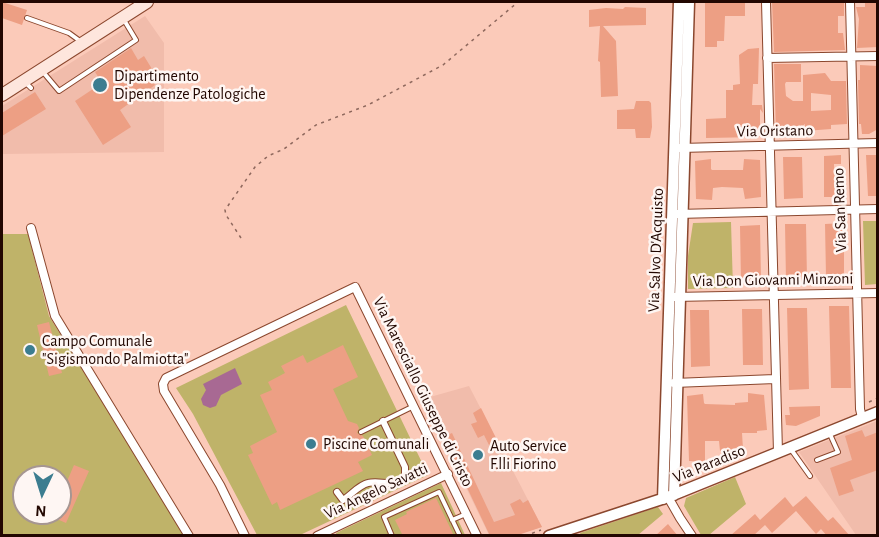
<!DOCTYPE html>
<html>
<head>
<meta charset="utf-8">
<style>
  body { margin:0 }
  #map { position:relative; width:879px; height:537px; overflow:hidden; background:#fbcab9; font-family:"Alegreya Sans",sans-serif }
  canvas { display:block }
  .frame { position:absolute; inset:0; border:3px solid #220701; pointer-events:none }
  .north { position:absolute; left:12px; top:465px; width:60px; height:60px; box-sizing:border-box; background:#fef6f3; border:2px solid #a69692; border-radius:50%; rotate:184deg; font-size:16px; font-weight:700; line-height:24px; text-align:center; color:#220701 }
  .north::after { content:''; display:block; margin:auto; width:21px; height:27px; background:#3c7d90; clip-path:polygon(50% 0,100% 100%,50% 72%,0 100%) }
</style>
</head>
<body>
<div id="map">
<canvas width="879" height="537"></canvas>
<div class="frame"></div>
<div class="north">N</div>
</div>
<script>
const g = document.querySelector('canvas').getContext('2d');
g.lineJoin = 'round';
function fillPath(path, color) { g.fillStyle = color; g.fill(path, 'evenodd'); }
function stroke(path, color, width, dash) { g.strokeStyle = color; g.lineWidth = width; g.lineCap = dash ? 'butt' : 'round'; g.setLineDash(dash || []); g.stroke(path); }
function drawText(font, color, halo, rows, align = 'center') {
  g.font = font + ' "Alegreya Sans",sans-serif'; g.lineWidth = 5; g.setLineDash([]); g.textBaseline = 'middle'; g.strokeStyle = halo; g.fillStyle = color; for (const [text, x, y, turn = 0] of rows) {
    g.save(); g.translate(x, y); g.rotate((+turn || 0) * Math.PI / 180); g.textAlign = isNaN(turn) ? turn : align; if (halo) g.strokeText(text, 0, 0); g.fillText(text, 0, 0); g.restore();
  }
}
fillPath(new Path2D(`
  M145,16L164,43V152L2,154V106Z
  M469,386L542,527L515,535H489L423,399Z
  M877,421V535H856L799,452Z`), '#f1bcab');
fillPath(new Path2D(`
  M877,221V284L865,285L863,221Z
  M731,222L733,288L688,289V256L693,223Z
  M2,234H28L49,316L186,535H2ZM24,477H60V513H24Z
  M346,305L428,475L300,535H257L193,414L176,388Z
  M735,477L746,504L709,535H701L684,506L686,498Z
  M441,483L465,535L337,536L336,533Z
  M658,507L663,514L638,535H581L580,533Z`), '#bfb369');
fillPath(new Path2D(`
  M235,368L242,384L221,395L216,406L210,408L203,405L201,399L206,390L203,384Z`), '#a86993');
fillPath(new Path2D(`
  M2,2L27,10L22,25L2,18Z
  M705,2H745V16H725L724,41H717V47H705Z
  M772,2H844V16H838V33H843L845,50L774,52Z
  M865,2H878V47L857,48L859,19L856,7H865Z
  M625,7L646,8V25L603,26L616,41L618,96L601,97L600,62L598,61L600,26L589,27V10L606,8L623,9Z
  M131,48L138,60L144,56L152,69L147,72L155,85L120,110L131,127L103,145L75,101L102,83L95,72Z
  M759,48L758,84H753L752,105H762L763,113L760,109V137L706,138V119L726,118V90H733V85L740,84L739,55L748,49Z
  M774,64H801V82H786L785,84L786,96L793,101H803V75L825,73L831,81H846L847,124L831,125V129L805,131V124L790,135L776,134ZM811,93L831,95V110L811,111Z
  M860,65L878,66V129L869,134H862L861,124H859L858,80H860Z
  M35,92L46,109L2,136V113Z
  M636,101H649L651,103L652,127L650,138H636L635,129H617V110L634,109Z
  M841,155V164H834L835,189L842,188V197H824V156Z
  M866,155H878V196H868Z
  M783,157H802L803,198L784,199Z
  M711,159V169L712,170H743L744,159L760,160L761,197L745,199L743,188L722,187L713,188L712,200L696,199L695,161Z
  M844,223V275H848V283L820,284L819,276H826L825,224Z
  M785,224H806L807,280L786,281Z
  M760,225L761,281L741,282L740,226Z
  M829,306H849L851,388H831Z
  M787,308H807L809,389L789,390Z
  M742,309H762L763,365H743Z
  M690,310H709L710,366L691,367Z
  M49,322L62,373L49,376L37,325Z
  M343,345L358,377L333,389L348,421L357,424L359,428L357,433L363,436L372,455L358,462L363,471L280,510L277,502L272,505L248,455L253,453L250,446L277,432L260,395L272,390L268,382L285,373L281,366L303,355L307,363Z
  M748,393L764,395L767,430L757,431V433H742L743,449L735,452L720,451L719,441H705V462L689,461L687,396L703,394L704,403L705,404L735,405V403L748,402Z
  M820,406V416L796,426L786,425L785,415H790L789,407Z
  M481,408L498,442L490,447L484,435L478,438L471,424L477,422L473,413Z
  M862,430L865,437L878,432V470L850,480L854,491L839,496L830,468L852,460L845,436Z
  M452,433L494,522L515,515L510,504L520,499L523,503L528,500L542,527L515,536H490L443,437Z
  M74,465L89,471L66,523L43,513H60V484L65,486Z
  M806,496L828,521L833,517L850,536H827L821,529L816,534L796,511L772,533L765,525L753,536H730L755,514L760,520L785,497L793,507Z
  M436,498L454,536H403L395,520L407,514L406,512Z
  M668,524L678,536H655Z`), '#ed9f84');
const service = new Path2D(`
  M27,18L69,33L80,41
  M43,72L59,91L136,40L124,20
  M25,82L31,88
  M361,432L414,406
  M790,448L810,476
  M817,460L838,452L829,432
  M452,520L466,514
  M392,536L384,517L439,492L460,536`);
const pedestrian = new Path2D(`
  M337,492L343,500C351,495 359,485 368,483C380,480 396,488 405,477V467L383,421`);
const minor = new Path2D(`
  M766,2L778,452
  M850,2L860,409L862,418
  M767,58L878,56
  M680,148L878,143
  M677,214L878,209
  M31,228L55,316L189,536
  M674,297L878,293
  M674,383L775,379
  M668,497L680,518L692,536
  M245,536L220,485L164,391L163,384L166,378L355,287L477,536
  M317,536L448,474`);
const tertiary = new Path2D(`
  M674,495L689,2
  M663,499L679,2
  M549,536L668,497L878,412`);
const secondary = new Path2D(`
  M2,95L147,2`);
stroke(service, '#8b472e', 6);
stroke(pedestrian, '#8b472e', 8);
stroke(minor, '#8b472e', 10);
stroke(tertiary, '#8b472e', 13);
stroke(secondary, '#8b472e', 14);
stroke(new Path2D(`
  M241,238L226,215L225,210L255,167L268,156L284,149L316,125L368,105L443,65L518,2
  M869,402L878,398
  M525,536L541,530`), '#8e685d', 1.5, [3, 4.5]);
stroke(service, '#fff', 4);
stroke(pedestrian, '#fff', 6);
stroke(minor, '#fff', 8);
stroke(tertiary, '#fff', 10);
stroke(secondary, '#fee6dd', 12);
for (const [x, y, r, color] of [
  [100,85,8,"#3c7d90"],
  [30,350,6,"#3c7d90"],
  [311,444,6,"#3c7d90"],
  [478,455,6,"#3c7d90"]
]) { const dot = new Path2D(); dot.arc(x, y, r, 0, 2 * Math.PI); g.fillStyle = color; g.fill(dot); stroke(dot, '#fef6f3', 2); }
drawText('16px', '#220701', '#fef6f3', [
  ["Dipartimento",114,76],
  ["Dipendenze Patologiche",114,94],
  ["Campo Comunale",42,341],
  ["\"Sigismondo Palmiotta\"",42,359],
  ["Piscine Comunali",323,444],
  ["Auto Service",490,446],
  ["F.lli Fiorino",490,464]
], 'left');
drawText('16px', '#220701', '#fef6f3', [
  ["Via Oristano",775,131,-1],
  ["Via San Remo",840,210,-92],
  ["Via Salvo D'Acquisto",656,250,-88],
  ["Via Don Giovanni Minzoni",773,280,-1],
  ["Via Maresciallo Giuseppe di Cristo",423,392,64],
  ["Via Paradiso",709,464,-22],
  ["Via Angelo Savatti",376,491,-25]
]);
</script>
</body>
</html>
